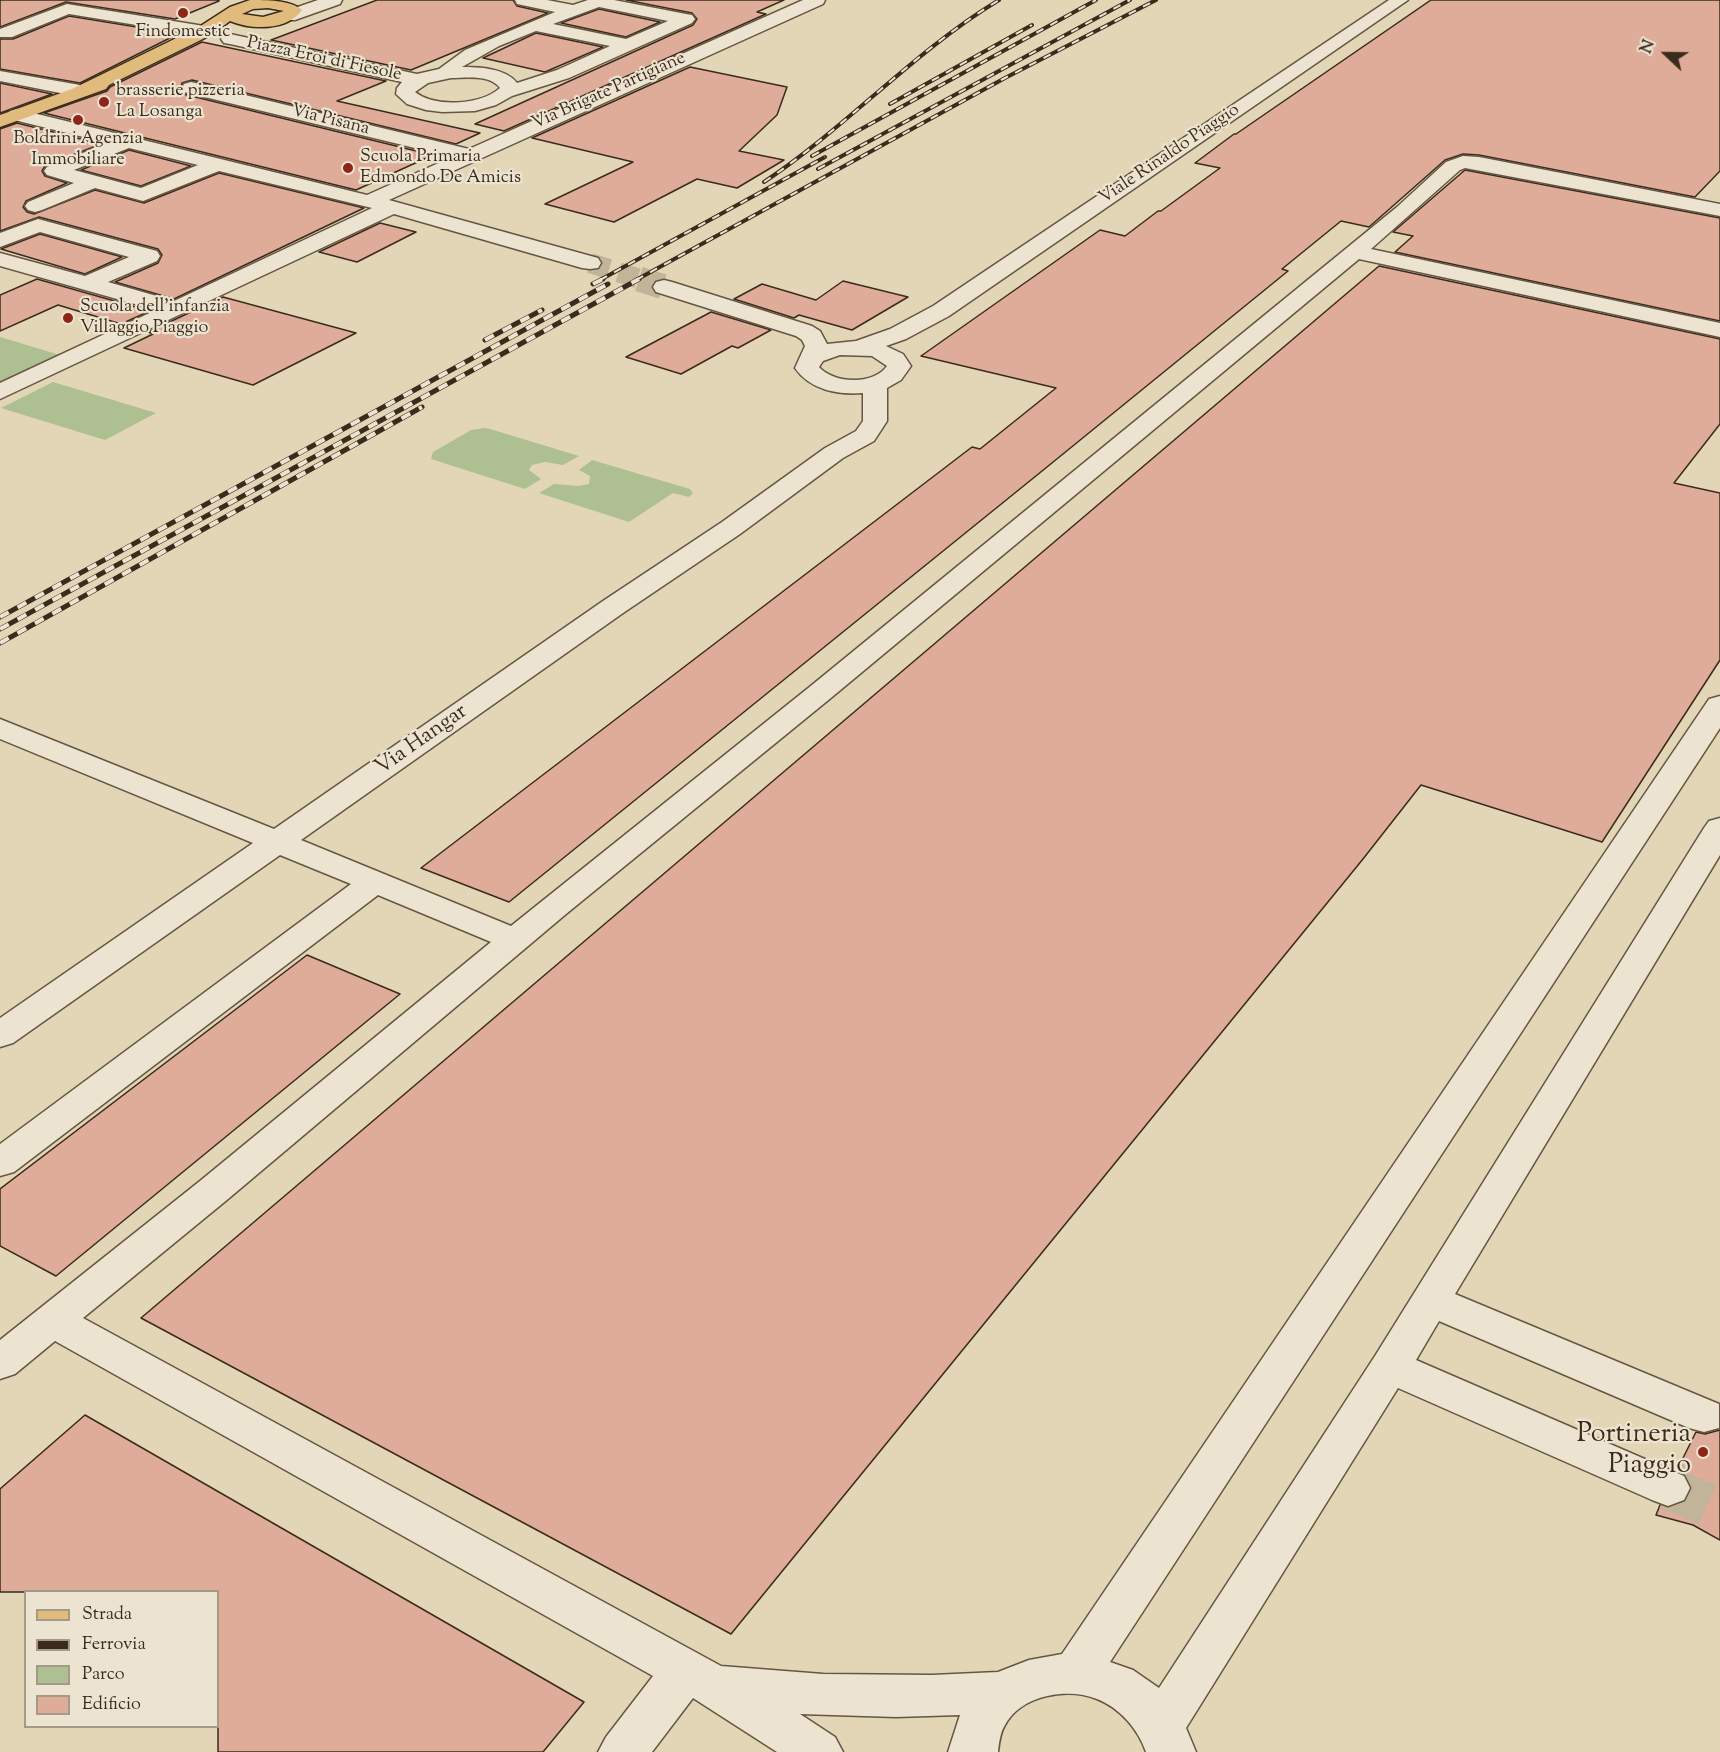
<!DOCTYPE html>
<html>
<head>
<meta charset="utf-8">
<style>
  body { margin:0 }
  #map { position:relative; width:1720px; height:1752px; overflow:hidden; background:#e2d6b7; font-family:"Sorts Mill Goudy",serif }
  canvas { display:block }
  .legend { position:absolute; left:24px; top:1590px; width:195px; height:138px; box-sizing:border-box; background:#ece4d0; border:2px solid #a59a88; margin:0; padding:8px 10px; list-style:none; font-size:18px; color:#3b2b1c }
  .legend li { display:flex; align-items:center; gap:12px; height:30px }
  .legend b { width:30px; border:2px solid #a59a88 }
  .north { position:absolute; left:1636px; top:24px; width:60px; height:60px; -webkit-text-stroke:4px #ece4d0; paint-order:stroke; rotate:292deg; font-size:16px; font-weight:700; line-height:24px; text-align:center; color:#3b2b1c }
  .north::after { content:''; display:block; margin:auto; width:21px; height:27px; background:#3b2b1c; clip-path:polygon(50% 0,100% 100%,50% 72%,0 100%) }
</style>
</head>
<body>
<div id="map">
<canvas width="1720" height="1752"></canvas>
<ul class="legend">
<li><b style="height:8px;background:#e1bb7c"></b>Strada</li>
<li><b style="height:8px;background:#3b2b1c"></b>Ferrovia</li>
<li><b style="height:16px;background:#aebf92"></b>Parco</li>
<li><b style="height:16px;background:#deac99"></b>Edificio</li>
</ul>
<div class="north">N</div>
</div>
<script>
const g = document.querySelector('canvas').getContext('2d');
g.lineJoin = 'round';
function fillPath(path, color) { g.fillStyle = color; g.fill(path, 'evenodd'); }
function stroke(path, color, width, dash) { g.strokeStyle = color; g.lineWidth = width; g.lineCap = dash ? 'butt' : 'round'; g.setLineDash(dash || []); g.stroke(path); }
function drawText(font, color, halo, rows, align = 'center') {
  g.font = font + ' "Sorts Mill Goudy",serif'; g.lineWidth = 4.5; g.setLineDash([]); g.textBaseline = 'middle'; g.strokeStyle = halo; g.fillStyle = color; for (const [text, x, y, turn = 0] of rows) {
    g.save(); g.translate(x, y); g.rotate((+turn || 0) * Math.PI / 180); g.textAlign = isNaN(turn) ? turn : align; if (halo) g.strokeText(text, 0, 0); g.fillText(text, 0, 0); g.restore();
  }
}
fillPath(new Path2D(`
  M604,7L669,20L623,40L558,27Z
  M0,337L60,355L0,383Z
  M53,382L156,413L105,440L1,408Z
  M485,428L490,429L579,456L563,465L545,462L532,465L529,470L541,479L525,489L431,459L433,452L471,430Z
  M592,460L690,489L693,493L689,497L673,493L629,522L539,493L554,484L579,486L589,484L590,476L579,470Z`), '#aebf92');
const building = new Path2D(`
  M0,0H219V1L175,19L66,2L0,27Z
  M377,0H513L517,6L548,13L411,70L271,40Z
  M626,0H784L757,12L766,14L504,131L475,124L693,25L697,19L692,13Z
  M1431,0H1720V171L1695,197L1479,155L1463,154L1445,160L1369,227L1341,221L1282,269L1288,271L1047,467L509,902L421,868L972,447L980,449L1056,388L921,356L1100,230L1125,236L1158,211H1161L1220,168L1195,163L1234,134H1236Z
  M599,9L660,22L626,37L561,23Z
  M69,16L149,29L146,31L174,36L80,83L0,69V39H13Z
  M536,33L603,47L545,72L483,58Z
  M202,42L386,81L337,101L480,133L456,144L192,80L182,83L180,89L183,94L433,155L356,190L44,113L107,91L110,87Z
  M690,67L787,87L777,115L739,151L784,160L737,188L697,179L614,222L545,204L633,162L532,138Z
  M0,83L52,94L0,113Z
  M17,123L101,144L45,166L42,171L45,176L67,183L26,201L23,207L27,212L34,214L95,190L144,203L219,173L364,208L174,299L115,282L158,263L162,255L158,249L39,217L0,231V129Z
  M129,150L191,166L141,186L81,170Z
  M1465,170L1720,218V321L1395,252L1413,236L1393,232Z
  M380,223L416,232L357,262L319,252Z
  M40,234L122,257L85,274L1,249Z
  M1379,266L1720,339V424L1674,483L1720,493V660L1602,842L1421,785L1363,859L731,1634L141,1318Z
  M37,279L150,311L121,324L58,305L0,331V295Z
  M843,281L908,297L852,330L799,315L794,318L734,299L762,284L816,300Z
  M223,297L356,333L253,385L124,348L153,334L148,332Z
  M711,312L771,330L738,348L732,346L681,374L626,357Z
  M307,955L400,994L56,1276L0,1246V1189Z
  M85,1415L584,1702L543,1752H218V1592H0V1489Z
  M1720,1430V1540L1693,1525L1656,1515L1660,1505L1669,1508L1685,1502L1692,1489L1686,1475L1677,1470L1696,1432L1705,1434Z`);
fillPath(building, '#deac99');
stroke(building, '#3b2b1c', 1.5);
stroke(new Path2D(`
  M590,263L643,280`), '#c1b498', 20, [20, 10]);
stroke(new Path2D(`
  M639,279L664,287`), '#c1b498', 25, [25, 13]);
stroke(new Path2D(`
  M1668,1488L1720,1510`), '#c1b498', 43, [43, 22]);
const minor = new Path2D(`
  M318,0H342L340,4L295,20H283L280,16L283,12Z
  M515,0H547L573,5L588,0H614L686,14L692,15L695,19L692,23L569,78L512,96L496,105L475,111L442,112L426,110L407,104L396,94L397,88L402,82L230,44L224,43L221,39L224,35L230,34L417,74L439,69L465,50L555,12L517,4ZM599,7L668,21L626,39L553,24ZM536,31L610,46L557,70L517,83C506,68 479,67 462,67L499,46ZM451,78C466,78 490,74 500,88C481,105 435,108 415,92L428,83Z
  M803,0H825L823,4L389,200L598,258L601,263L598,268L590,269L582,268L394,214L0,399V383L156,310L0,266V253L85,276L129,257L40,232L0,247V233L38,219L157,251L160,256L157,261L108,282L174,301L372,208L219,171L143,201L95,188L42,210L35,212L28,210L25,206L28,202L74,183L47,175L44,171L47,167L108,143L10,119L8,115L10,111L17,109L367,195L452,157L184,92L182,88L184,84L191,82L469,149ZM129,148L198,165L141,188L74,170Z
  M1389,0H1408L949,316L906,339L886,346L903,354L911,366L901,380L887,388V421L874,441L843,458L740,534L623,613L301,840L511,926L812,685L1397,207L1446,162L1463,156L1479,157L1720,204V216L1465,168L1460,170L1371,249L1720,323V337L1359,259L832,697L566,914L228,1199L83,1318L721,1666L823,1674L932,1675L998,1672L1029,1660L1062,1654L1705,705L1709,699L1720,696V728L1110,1662L1133,1670L1159,1688L1375,1356L1704,828L1709,821L1720,818V855L1455,1294L1719,1404V1428L1704,1432L1689,1428L1439,1321L1416,1360L1684,1476L1690,1488L1684,1500L1668,1506L1652,1500L1398,1388L1186,1728L1196,1752H1146C1138,1729 1120,1708 1097,1699C1067,1687 1021,1695 1005,1725C1000,1733 999,1743 998,1752H948L960,1715L896,1717L800,1714L835,1737L843,1752H777L693,1698L652,1752H598L606,1737L653,1676L55,1341L15,1374L0,1379V1340L200,1181L491,942L378,895L14,1172L0,1176V1144L351,884L280,855L13,1043L0,1047V1018L253,843L0,739V719L274,829L603,601L722,522L825,448L856,431L863,421V393C838,395 810,390 795,368L805,346L802,340L796,336L656,292L653,287L656,282L664,280L672,282L812,326L820,331L827,344L856,341L890,329L933,306ZM840,355L872,356L887,366C874,385 834,384 819,367L823,361Z
  M67,4L204,26L210,27L213,31L210,35L204,36L69,14L12,37H0V29Z
  M0,71L80,85L87,87L89,91L87,95L80,97L0,81Z`);
const major = new Path2D(`
  M250,0C266,0 291,0 302,10C287,31 252,30 230,21L211,35L109,85L106,89L0,127V115L72,89L199,27L230,7ZM268,8L284,11L263,17L242,14L253,9Z`);
stroke(minor, '#655643', 3);
stroke(major, '#3b2b1c', 3);
fillPath(minor, '#ece4d0');
fillPath(major, '#e1bb7c');
const railFar1 = new Path2D(`
  M890,104L1032,25
  M812,156L1096,0
  M818,169L1130,0
  M764,182C847,127 913,52 999,0
  M600,280L825,157
  M636,280L1005,78L1156,0`);
const rail = new Path2D(`
  M593,284L603,279
  M485,340L542,310
  M0,617L608,284
  M0,629L639,279
  M0,643L422,407`);
stroke(railFar1, '#3b2b1c', 4);
stroke(rail, '#3b2b1c', 5);
stroke(railFar1, '#ece4d0', 2, [8]);
stroke(rail, '#ece4d0', 4, [10]);
for (const [x, y, r, color] of [
  [183,13,6,"#8f2418"],
  [104,102,6,"#8f2418"],
  [78,120,6,"#8f2418"],
  [348,168,6,"#8f2418"],
  [68,318,6,"#8f2418"],
  [1703,1452,6,"#8f2418"]
]) { const dot = new Path2D(); dot.arc(x, y, r, 0, 2 * Math.PI); g.fillStyle = color; g.fill(dot); stroke(dot, '#ece4d0', 2); }
drawText('18px', '#3b2b1c', '#ece4d0', [
  ["Findomestic",183,33,"center"],
  ["brasserie pizzeria",116,92],
  ["La Losanga",116,113],
  ["Boldrini Agenzia",78,140,"center"],
  ["Immobiliare",78,161,"center"],
  ["Scuola Primaria",360,158],
  ["Edmondo De Amicis",360,179],
  ["Scuola dell'infanzia",80,308],
  ["Villaggio Piaggio",80,329]
], 'left');
drawText('18px', '#3b2b1c', '#ece4d0', [
  ["Piazza Eroi di Fiesole",324,60,12],
  ["Via Brigate Partigiane",609,92,-24],
  ["Via Pisana",330,121,14],
  ["Viale Rinaldo Piaggio",1170,155,-34]
]);
drawText('22px', '#3b2b1c', '#ece4d0', [
  ["Via Hangar",422,741,-35]
]);
drawText('27px', '#3b2b1c', '#ece4d0', [
  ["Portineria",1691,1436],
  ["Piaggio",1691,1467]
], 'right');
</script>
</body>
</html>
